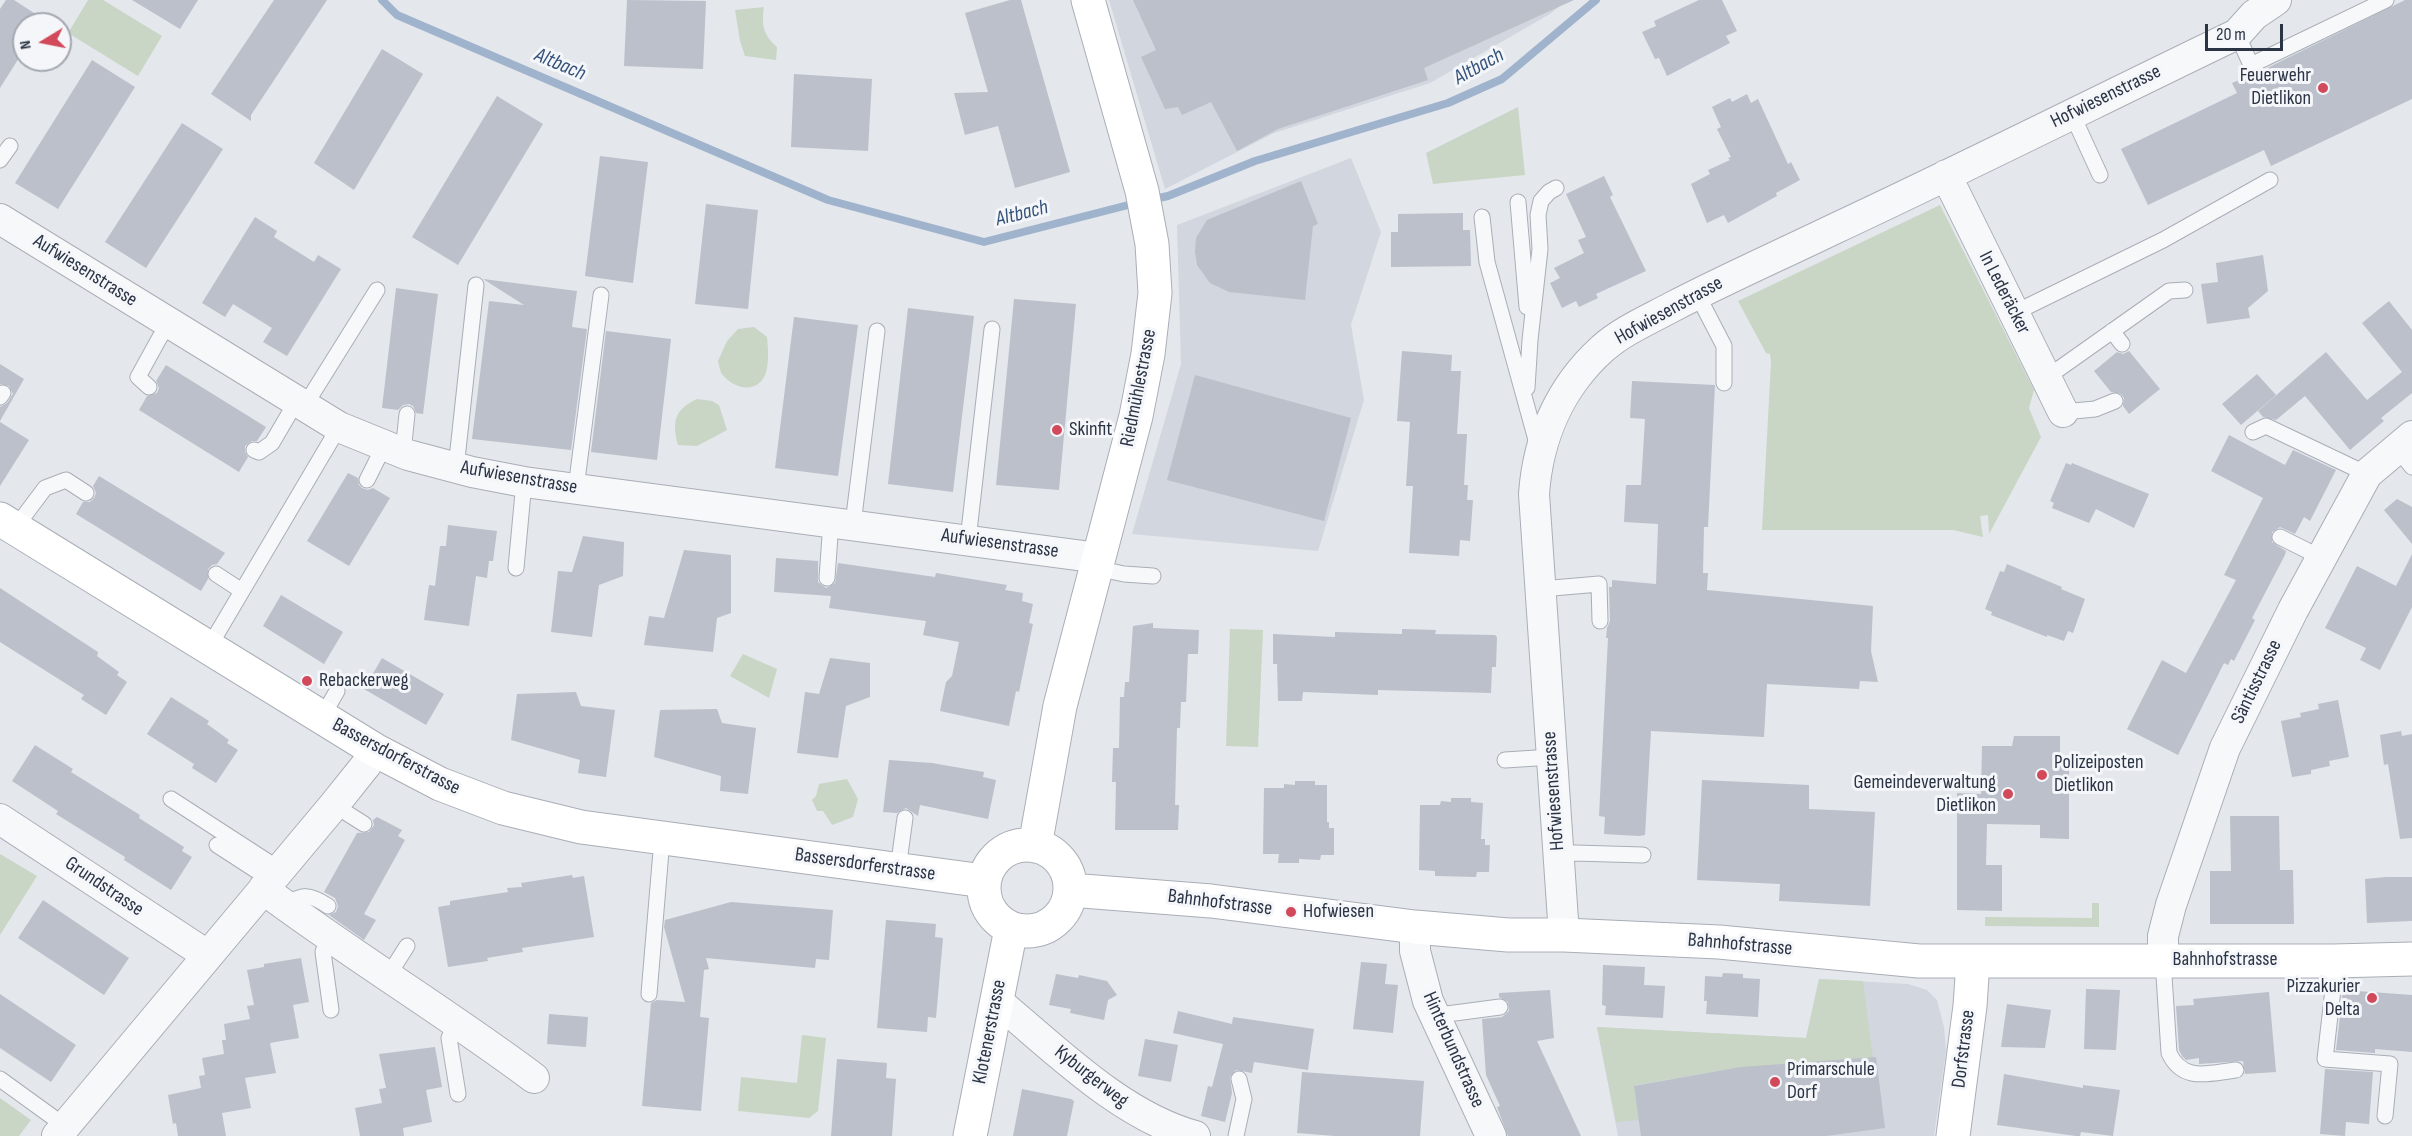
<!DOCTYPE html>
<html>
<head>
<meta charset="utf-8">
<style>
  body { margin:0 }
  #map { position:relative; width:2412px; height:1136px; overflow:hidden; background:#e4e7ec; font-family:"Sofia Sans Condensed",sans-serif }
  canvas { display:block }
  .north { position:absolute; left:12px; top:12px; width:60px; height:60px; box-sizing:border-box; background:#f4f6f9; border:2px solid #a4a8b1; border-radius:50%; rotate:260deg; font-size:16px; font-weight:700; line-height:24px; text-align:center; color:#2b3445 }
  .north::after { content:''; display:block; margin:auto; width:21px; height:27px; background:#d1495b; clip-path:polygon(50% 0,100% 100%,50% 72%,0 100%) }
  .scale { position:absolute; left:2205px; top:24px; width:78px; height:27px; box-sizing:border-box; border:3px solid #2b3445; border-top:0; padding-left:8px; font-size:18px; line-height:21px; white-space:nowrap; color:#2b3445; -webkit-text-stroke:4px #f4f6f9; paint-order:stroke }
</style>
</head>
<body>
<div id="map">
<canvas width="2412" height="1136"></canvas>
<div class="north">N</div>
<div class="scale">20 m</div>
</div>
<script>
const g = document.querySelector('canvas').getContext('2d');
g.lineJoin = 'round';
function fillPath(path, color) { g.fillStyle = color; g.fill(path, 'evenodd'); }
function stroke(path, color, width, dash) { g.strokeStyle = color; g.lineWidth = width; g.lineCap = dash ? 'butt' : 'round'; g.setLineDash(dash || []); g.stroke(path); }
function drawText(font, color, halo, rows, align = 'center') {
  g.font = font + ' "Sofia Sans Condensed",sans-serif'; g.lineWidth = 6; g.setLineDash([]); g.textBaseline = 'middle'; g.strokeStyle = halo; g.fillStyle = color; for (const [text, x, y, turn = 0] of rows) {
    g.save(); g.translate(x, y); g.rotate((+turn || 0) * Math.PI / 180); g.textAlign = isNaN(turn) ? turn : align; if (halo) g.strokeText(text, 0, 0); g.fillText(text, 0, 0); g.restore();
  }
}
fillPath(new Path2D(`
  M1109,0H1567L1550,14L1430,83L1274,133L1165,189Z
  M1351,158L1381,232L1351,325L1364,400L1318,551L1132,534L1181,364L1177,225Z
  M1819,979L1908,984L1927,990L1937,1000L1944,1027L1946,1051L1934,1136H1618L1597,1027L1806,1038Z`), '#d2d6de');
fillPath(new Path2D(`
  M88,0H103L162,36L138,76L68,33Z
  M764,7C761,25 764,36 777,47L776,60L745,56L740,41L735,10Z
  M1518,107L1525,175L1433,184L1426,153Z
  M1940,205L2034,390L2029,408L2041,437L1989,534L1988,515L1980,516L1983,537L1953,530H1762L1771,362L1770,354L1766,353L1738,301Z
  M754,327L767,337C768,348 770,369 763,379C752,394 732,387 722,374C720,371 719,365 718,361L727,341L738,329Z
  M697,399L712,401L719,405L727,430L697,446L678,445C672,422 674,410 697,399Z
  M1230,629L1263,630L1258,747L1226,746Z
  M743,654L777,669L769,698L730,676Z
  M847,779L858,799L853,817L832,825L823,811H817L812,800L816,796L819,784Z
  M0,854L37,876L0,935Z
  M2092,903H2099V927L1985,926V917L2092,918Z
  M1819,979L1863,981L1873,1058L1737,1068L1635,1085L1639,1120L1616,1122L1597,1027L1806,1038Z
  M802,1035L826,1038L818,1111L809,1118L738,1111L741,1077L797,1083Z
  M0,1098L31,1120L19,1136H0Z`), '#c9d6c5');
stroke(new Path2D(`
  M382,0L397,15L828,200L984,242L1136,203
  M1150,200L1168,196L1255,161L1448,103L1502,79L1596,0`), '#9fb4cc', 8);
fillPath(new Path2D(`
  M6,0H14L51,24H24V50L0,88V9Z
  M132,0H198L180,29Z
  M274,0H327L251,115V121L211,94Z
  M627,0L706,1L703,69L624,66Z
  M1010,0H1021L1070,172L1015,188L998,126L965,135L954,93L988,92L965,13Z
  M1133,0H1574L1424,68L1428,80L1278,129L1237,151L1211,102L1182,115L1178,107L1165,109L1141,57L1156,50Z
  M1699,0H1722L1737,31L1726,36L1730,43L1667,76L1659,58L1655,59L1642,32L1656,26L1654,21Z
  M2405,0H2412V99L2271,166L2264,150L2148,205L2121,149L2237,93L2232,83L2255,74Z
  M382,49L423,74L354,190L314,163Z
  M92,60L135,87L58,209L15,183Z
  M794,74L872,79L868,151L791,147Z
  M1747,94L1751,103L1758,99L1788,164L1791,162L1800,180L1776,193L1777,196L1728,223L1724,215L1707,223L1691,184L1710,174L1708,170L1730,160L1728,158L1731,157L1717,129L1721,127L1712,107L1730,98L1732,102Z
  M497,96L543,124L458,265L412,237Z
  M182,123L223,149L146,268L105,242Z
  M600,156L648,162L633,283L585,276Z
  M1604,176L1613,195L1610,197L1646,271L1596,294L1598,298L1579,307L1576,301L1562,308L1550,283L1560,278L1554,268L1584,253L1578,240L1586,237L1566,194Z
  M1301,181L1318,224L1313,226L1305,300L1229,292L1210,283L1197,265L1195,252L1196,238L1207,220Z
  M706,204L758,210L748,309L695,304Z
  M1463,213V230H1470L1471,266L1391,267V232H1398V214Z
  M255,217L277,231L274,237L314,262L318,255L341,269L287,356L263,342L272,328L233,304L225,317L202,303Z
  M2263,255L2268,291L2248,308L2250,318L2207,324L2201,284L2218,282L2216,263Z
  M483,279L577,291L572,327L587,329L571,450L472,439L489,301L524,305Z
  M396,288L438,294L423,414L416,413L413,406L409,404L403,405L398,410L382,408Z
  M1014,299L1076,304L1059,490L996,485Z
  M2389,301L2412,330V393L2381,418L2384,421L2350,450L2305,396L2276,420L2263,417L2258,411L2326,352L2367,400L2402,372L2362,323Z
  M908,308L974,316L953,492L888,484Z
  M794,317L858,325L838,476L775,468Z
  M606,331L671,339L657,460L591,452Z
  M1402,351L1452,355L1451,371H1461L1457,434H1467L1464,485H1468L1467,500H1473L1470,541L1460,540L1459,556L1409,553L1413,486H1406L1410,422L1397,421Z
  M2129,351L2160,389L2129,414L2123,406L2124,398L2121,394L2111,392L2094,371L2117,352L2123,354Z
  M0,364L24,379L0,421V407L7,403L13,394L9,386L0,384Z
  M166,365L266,427L257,441H252L245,446V452L248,457L239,472L139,410L147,396L157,393L159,388L156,381Z
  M2257,374L2276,395L2241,425L2222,404Z
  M1195,375L1351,418L1324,521L1167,480Z
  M1632,381L1715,385L1708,527H1704L1703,573H1708L1707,590L1873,606L1871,651L1878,682L1860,681L1859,689L1767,684L1764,737L1651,731L1645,835L1639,836L1604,834L1605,817L1599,816L1608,638H1606L1607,628L1610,621L1609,587H1612V580L1656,584L1658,524L1624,522L1626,485H1641L1645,419L1630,418Z
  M0,422L29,440L0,486Z
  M2229,435L2285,465L2293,450L2336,470L2310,521L2304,517L2295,534L2280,527L2272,532V542L2286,551L2285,555L2252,618L2255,620L2234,661L2231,659L2228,665L2224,663L2178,755L2127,729L2162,660L2186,673L2236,580L2224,575L2263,498L2211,471Z
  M2066,463L2071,465L2072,463L2149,494L2134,528L2096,509L2089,523L2052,508L2054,503L2050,501Z
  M348,473L358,478L359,485L362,488L368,490L373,488L390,498L349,566L307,541Z
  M99,476L225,553L217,564L212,565L208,569V579L201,591L76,514L83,502H90L94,498L96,493L93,486Z
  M2397,499L2412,507V544L2384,510Z
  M448,525L497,531L493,561H489L487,578L476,576L469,626L424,620L429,585L435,586L440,546H446Z
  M583,536L624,542L623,576L599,585L592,637L551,632L558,571L572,572Z
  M684,550L731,555V613L717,618L713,652L644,645L649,616L664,618Z
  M2412,554V607L2380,670L2360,660L2366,648L2325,628L2357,566L2396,586Z
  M776,558L818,561V582L826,588L835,583L838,563L935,577L936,573L1007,585L1005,590L1023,593L1022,601L1033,604L1029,623L1033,624L1019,692L1016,691L1009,726L940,711L946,682L952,676L959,642L923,635L926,621L829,608L831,596L774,592Z
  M2007,564L2062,587L2061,589L2085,599L2073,633L2068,631L2064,641L2047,635V637L1991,615L1992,612L1985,609L2000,571L2004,572Z
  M0,588L98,652L97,656L119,672L117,675L127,682L106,715L81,699L84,695L0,642Z
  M281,595L343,632L324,664L263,626Z
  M1153,623V628L1199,630L1198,654H1188L1186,702H1181L1180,728H1177L1175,805H1179L1178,830H1115L1116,782H1112L1113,748H1119L1120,697H1124L1125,682H1129L1133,626Z
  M1402,629L1436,630L1435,634L1495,635L1497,637L1496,667H1492L1491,693L1378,690V695L1303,692L1302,701H1278L1277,664H1273V634L1335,637V632L1402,634Z
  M382,658L444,694L426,725L364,689Z
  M830,658L870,663V697L846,706L838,758L797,753L805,692L819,694Z
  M576,692L581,706L615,710L606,777L578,773L580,760L511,740L517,694Z
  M171,697L209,721L207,724L229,740L227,743L238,750L216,783L192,768L194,764L147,734Z
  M2338,700L2349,757L2329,761L2330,766L2311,770V774L2292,777L2281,721L2301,717L2300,713L2319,709L2318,704Z
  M717,709L722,723L756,728L748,794L720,791L721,776L654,757L660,710Z
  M2401,731L2402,736L2412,734V838L2400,839L2388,764L2384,765L2380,735Z
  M2014,736H2060V766L2069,768V839L2040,838V825L1987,824L1986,865H2002V911L1957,910V793L1981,794L1982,746H2012Z
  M35,745L73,769L71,772L140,815L139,818L184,847L182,851L192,857L171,890L124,860L125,857L56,814L58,811L12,781Z
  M889,760L932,763L984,772L983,777L996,780L988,819L920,805L918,816L906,808L897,813L883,812Z
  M1702,780L1809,785V809L1875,812L1870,906L1779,901L1780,884L1697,880Z
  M1295,781H1315V785H1327V822H1329V828H1334V855H1321L1320,860L1299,859V863H1278L1279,854H1263L1264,788H1284V784L1295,785Z
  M1451,798H1471V802L1483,803L1481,839H1485V845H1490L1489,872H1477L1476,877L1435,876V871L1419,870L1420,805H1440L1441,801L1451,802Z
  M2230,816H2279L2280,870H2293L2294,924H2210V871H2231Z
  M377,817L402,830L398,836L405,840L364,914L376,920L364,940L329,915L336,912L338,906L335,898L324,892L357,833L369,832L374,825L373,820Z
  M572,875L573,878L584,876L594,937L522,948L523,952L487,958L488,961L448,967L438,907L450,905V901L508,892L507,888L522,887L521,883Z
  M2386,877H2412V921L2367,923L2365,879Z
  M43,900L129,958L104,995L18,938Z
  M731,902L833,910L829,960L816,959L815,968L706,958L709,969L704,970L700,1017L709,1018L701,1111L642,1106L651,1003L657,1000L685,1002L664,927L665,920Z
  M886,920L936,924L935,937L943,938L936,1018L928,1017L927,1032L877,1028Z
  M301,958L309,1002L293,1005L299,1038L270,1043L276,1073L245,1078L251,1108L222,1113L226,1136H178L176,1123L173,1124L168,1095L201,1088L199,1076L205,1075L202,1058L224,1054L222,1040H226L224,1024L250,1019L247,1006L254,1005L247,970L264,967V964Z
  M1361,962L1387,964L1385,984L1398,985L1393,1033L1353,1029Z
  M1603,965L1645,967L1644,985L1665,986L1663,1018L1605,1015L1606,1006L1602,1005Z
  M1723,973L1743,974V978L1760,979L1758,1017L1706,1014L1707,1001H1704L1705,976L1722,977Z
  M1056,974L1078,978L1079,975L1107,981L1117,995L1108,1000L1104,1020L1070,1013L1071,1009L1049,1005Z
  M2086,989L2120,990L2116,1050L2084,1049Z
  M1550,990L1554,1038L1537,1041L1581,1136H1508L1497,1107L1500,1106L1486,1075L1482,1019L1502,1017L1509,1011L1508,1002L1499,997V993Z
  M2343,990L2412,995V1052L2375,1049V1053L2336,1050Z
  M2269,992L2276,1072L2245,1074L2243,1061L2199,1064V1058L2186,1060L2182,1056L2179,1050L2176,1006L2194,1005L2193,999Z
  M0,994L76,1045L51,1082L0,1048Z
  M2007,1004L2051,1010L2045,1048L2001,1047Z
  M1178,1011L1232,1024L1233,1017L1314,1029L1308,1070L1254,1062L1252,1073L1236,1070L1230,1077L1232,1093L1225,1122L1201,1116L1208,1086L1212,1087L1223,1044L1173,1033Z
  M549,1014L588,1017L586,1047L547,1044Z
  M1145,1039L1178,1045L1171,1082L1138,1076Z
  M435,1047L442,1087L426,1090L432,1122L403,1128L404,1136H360L355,1108L382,1103L379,1089L386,1088L379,1054Z
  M1876,1057L1885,1128L1826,1136H1641L1634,1086L1741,1067Z
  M837,1059L887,1063L886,1078L896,1079L892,1136H831Z
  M2325,1069L2373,1072L2369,1124L2346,1122L2345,1136L2320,1134Z
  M1302,1072L1424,1081L1420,1136H1335L1297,1133Z
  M2004,1074L2083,1088V1085L2120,1090L2113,1136L2081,1132L2080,1136H2076L1997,1125Z
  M1022,1089L1071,1099L1074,1101L1067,1136H1013Z`), '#bbc0ca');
const lane = new Path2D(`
  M2237,34L2251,65L2386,0
  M2072,114L2100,175
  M0,160L10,146
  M1518,202L1527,307
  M1482,217L1487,262L1538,447
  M1697,294L1724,346V383
  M2014,313L2163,240L2270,180
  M2112,331L2122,344
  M2046,378L2169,291L2185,290
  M149,387L138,377L160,337L170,324
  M1527,388L1530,340L1540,249L1538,215L1541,201L1549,192L1556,188
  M0,397L3,393
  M304,407L377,290
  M2063,412L2095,409L2115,401
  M2253,432L2266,426L2367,474
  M2397,448L2412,467
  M254,450L259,452L272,443L296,402
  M403,453L407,414
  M456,468L476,285
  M367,480L384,446
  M576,488L601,295
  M853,524L877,331
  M15,528L45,488L66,480L86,493
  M2280,537L2322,558
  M968,540L992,329
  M516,568L524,482
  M1096,568L1124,574L1153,576
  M216,574L242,591
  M827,578L831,522
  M1541,589L1599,584L1600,621
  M209,647L339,427
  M322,717L337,691
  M1505,760L1552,757
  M171,799L279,869
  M334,805L364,824
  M217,845L271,880
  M1559,855L1575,853L1643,855
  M898,869L905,818
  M285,906C302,893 310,894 328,906
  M328,937L323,952L331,1010
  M2163,960L2169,1053C2183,1083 2209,1073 2236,1070
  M2334,961V981L2325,1059L2390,1064L2385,1116
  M388,976L407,946
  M649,994L662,839
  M1437,1020L1447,1014L1500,1007
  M456,1023L449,1038L458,1094
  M0,1079L65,1126
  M1236,1136L1244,1099L1239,1079`);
const street = new Path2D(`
  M1946,175L2063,412
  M0,219L339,427L408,455L472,472L524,482L1099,558
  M0,819L207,955
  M263,889C351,955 446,1012 534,1078
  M1415,927V951L1428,1001L1491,1136
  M1564,935L1534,494C1538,438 1560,387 1602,349C1622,331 1648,320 1672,307C1724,280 1778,256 1832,230C1967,167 2102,99 2237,34L2254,15L2276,0
  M2163,960V936L2171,905L2225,748L2293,610L2367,474L2412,436
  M997,1001C1055,1049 1121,1116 1195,1136
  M57,1136L334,805L366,765L375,750`);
const secondary = new Path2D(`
  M0,519L375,750L440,784L503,808L581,827L984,881
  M984 888a43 43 0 1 1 86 0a43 43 0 1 1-86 0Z
  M1035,846L1060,706L1136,416L1148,354L1155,293L1152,244L1142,191L1088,0
  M1070,890L1211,901L1415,927L1508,935H1564L1719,942L1919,961H2334L2412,959
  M970,1136L1011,929
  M1953,1136L1970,1006L1973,962`);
stroke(lane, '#a9aeb7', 17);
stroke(street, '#a9aeb7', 32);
stroke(secondary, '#a9aeb7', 35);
stroke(lane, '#f7f8fa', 15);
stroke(street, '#f7f8fa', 30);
stroke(secondary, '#fff', 33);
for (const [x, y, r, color] of [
  [2323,88,6,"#d1495b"],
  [1057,430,6,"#d1495b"],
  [307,681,6,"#d1495b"],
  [2042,775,6,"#d1495b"],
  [2008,794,6,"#d1495b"],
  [1291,912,6,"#d1495b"],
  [2372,998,6,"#d1495b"],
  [1775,1082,6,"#d1495b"]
]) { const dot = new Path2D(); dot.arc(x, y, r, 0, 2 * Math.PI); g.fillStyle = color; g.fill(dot); stroke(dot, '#f4f6f9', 2); }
drawText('20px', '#2b3445', '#f4f6f9', [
  ["Feuerwehr",2311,76,"right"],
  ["Dietlikon",2311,99,"right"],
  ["Skinfit",1069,430],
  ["Rebackerweg",319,681],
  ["Polizeiposten",2054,763],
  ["Dietlikon",2054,786],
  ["Gemeindeverwaltung",1996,783,"right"],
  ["Dietlikon",1996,806,"right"],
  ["Hofwiesen",1303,912],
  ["Pizzakurier",2360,987,"right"],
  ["Delta",2360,1010,"right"],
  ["Primarschule",1787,1070],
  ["Dorf",1787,1093]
], 'left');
drawText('20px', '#2b3445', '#f4f6f9', [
  ["Hofwiesenstrasse",2106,97,-26],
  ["Aufwiesenstrasse",85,271,32],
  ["In Lederäcker",2004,293,63],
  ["Hofwiesenstrasse",1669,311,-29],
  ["Riedmühlestrasse",1139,388,-79],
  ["Aufwiesenstrasse",519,478,10],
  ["Aufwiesenstrasse",1000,544,8],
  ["Säntisstrasse",2257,682,-64],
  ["Bassersdorferstrasse",396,757,28],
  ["Hofwiesenstrasse",1554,791,-94],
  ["Bassersdorferstrasse",865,865,8],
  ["Grundstrasse",104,887,34],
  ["Bahnhofstrasse",1220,903,7],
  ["Bahnhofstrasse",1740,945,5],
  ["Bahnhofstrasse",2225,960],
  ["Klotenerstrasse",990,1032,-79],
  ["Dorfstrasse",1964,1049,-83],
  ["Hinterbundstrasse",1453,1050,66],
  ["Kyburgerweg",1091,1077,38]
]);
drawText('italic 21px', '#34527a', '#f4f6f9', [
  ["Altbach",560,65,23],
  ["Altbach",1479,67,-29],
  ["Altbach",1022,214,-14]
]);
</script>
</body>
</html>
